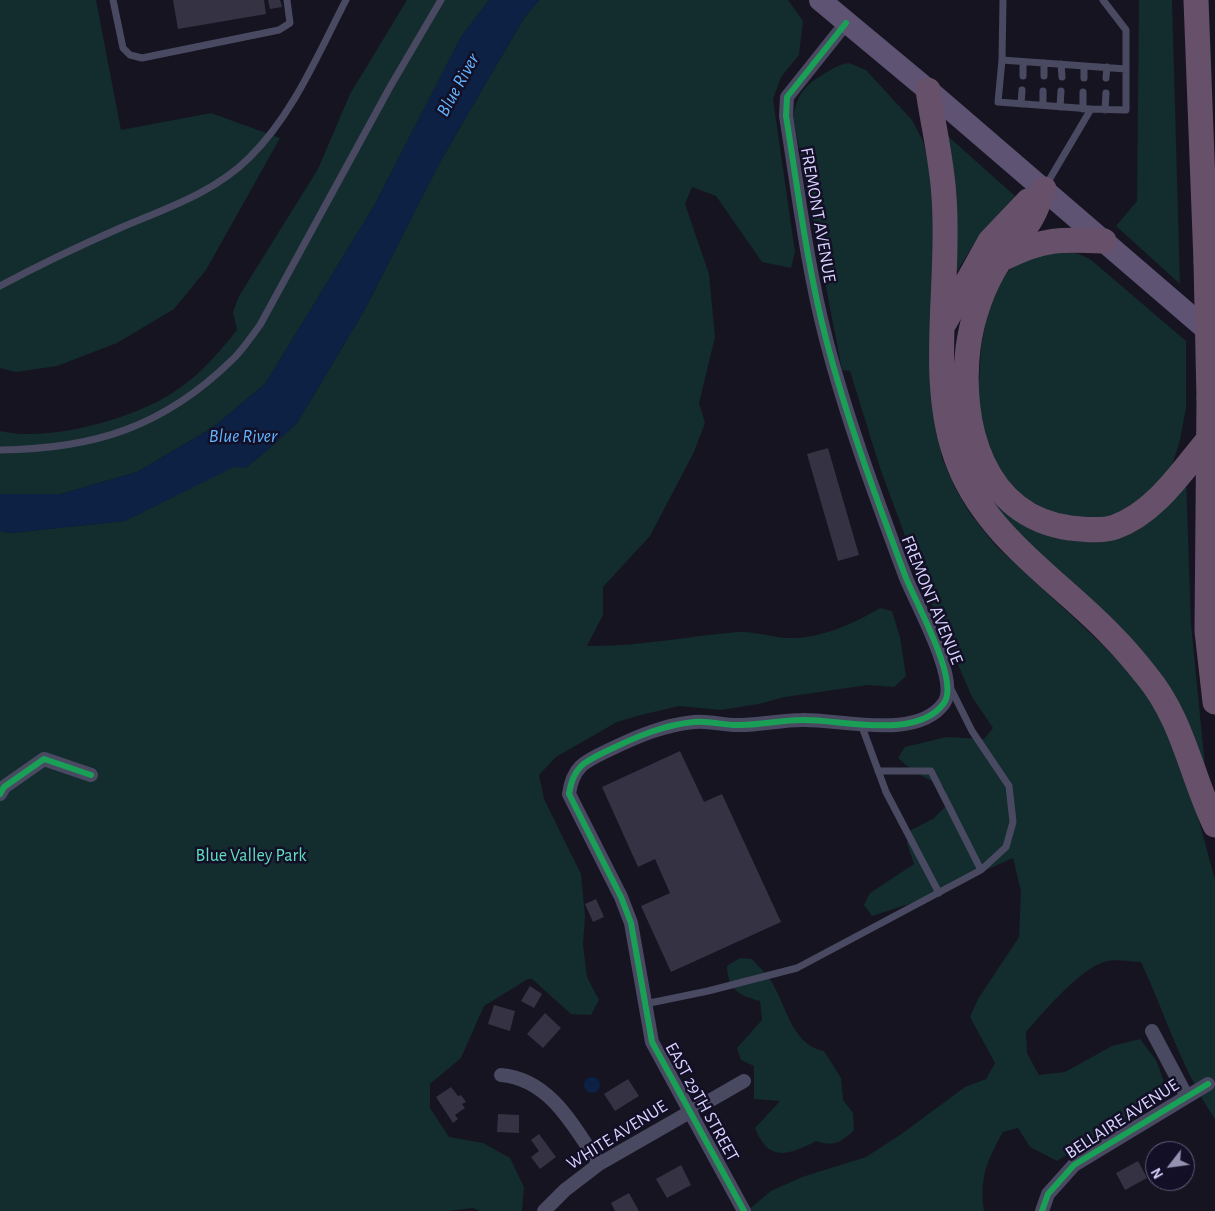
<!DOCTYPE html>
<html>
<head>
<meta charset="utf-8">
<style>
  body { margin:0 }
  #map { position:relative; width:1215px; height:1211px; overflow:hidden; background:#161421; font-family:"Alegreya Sans",sans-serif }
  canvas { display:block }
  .north { position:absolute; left:1145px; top:1141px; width:50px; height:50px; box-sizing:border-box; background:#130f26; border:1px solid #625e7d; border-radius:50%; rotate:240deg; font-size:14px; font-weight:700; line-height:20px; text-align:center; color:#d9d4ff }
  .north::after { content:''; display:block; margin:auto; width:18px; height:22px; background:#9591b1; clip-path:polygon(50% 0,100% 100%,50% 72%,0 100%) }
</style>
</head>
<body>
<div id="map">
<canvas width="1215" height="1211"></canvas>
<div class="north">N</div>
</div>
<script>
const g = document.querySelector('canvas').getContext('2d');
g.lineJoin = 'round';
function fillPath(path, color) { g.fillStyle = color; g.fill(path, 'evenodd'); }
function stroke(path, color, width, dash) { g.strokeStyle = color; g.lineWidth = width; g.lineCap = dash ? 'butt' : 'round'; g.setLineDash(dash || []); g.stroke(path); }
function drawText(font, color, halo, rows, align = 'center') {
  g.font = font + ' "Alegreya Sans",sans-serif'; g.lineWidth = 5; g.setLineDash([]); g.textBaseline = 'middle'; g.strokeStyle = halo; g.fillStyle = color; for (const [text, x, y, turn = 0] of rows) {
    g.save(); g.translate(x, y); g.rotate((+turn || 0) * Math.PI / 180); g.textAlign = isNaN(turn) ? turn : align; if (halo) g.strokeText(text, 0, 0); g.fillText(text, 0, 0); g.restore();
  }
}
fillPath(new Path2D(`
  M0,0H96L121,130L211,113L280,138L206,270L174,309L117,343L57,366L16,372L0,368Z
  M407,0H489L461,37L374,206L265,384L212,428L137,472L61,494H0V431C47,443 139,418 178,389C202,373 219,352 237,330L233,312L239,296L318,169L350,94Z
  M539,0H788L803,21L799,55L781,77L773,99L795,252L791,268L762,262L716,196L692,187L685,204L709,274L715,337L699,403L705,423L694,452L650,536L603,587V615L587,646C637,647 688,636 738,632C757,631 776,639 795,638C824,637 855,623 880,608L892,611L900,637L906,676L894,687L868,685L785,697L759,704L721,710L679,706L641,715L617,722L556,757L539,775L544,799L581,874L585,916L583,945L587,977L599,1000L591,1015L571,1014L532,979H528L484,1006L461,1058L430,1084V1108L449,1137L483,1143L510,1158L524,1187L522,1211H480L473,1208L448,1211H0V531L10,533L125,521L234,466L245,468L264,453L297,423L364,311L441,160L524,18Z
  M1139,0H1172L1180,284L1116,226L1137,201Z
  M849,63L866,70L912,120L923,141L935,191L934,411L942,458L955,488L971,515L997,547L1071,615L1118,660L1138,683L1160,715L1188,780L1215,880V1119C1183,1072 1165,1014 1141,962C1131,962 1117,959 1107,961C1082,966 1043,1013 1026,1032L1027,1053L1039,1075L1065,1072L1112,1046L1140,1039L1156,1060L1167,1090L1143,1108L1057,1161L1030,1147L1018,1128L1003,1132C987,1160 979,1179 984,1211H747L771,1191L802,1177L866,1157L900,1135L965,1087L986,1079L995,1063L970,1017L978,999L1019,937L1021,891L1013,858L909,904L872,916L864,905L870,893L914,864L907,843L911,830L933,819L948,804L944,787L914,772L898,758L905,747L946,737L984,739L993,728L972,697L921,579L880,468L850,371L842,370L793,117C798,92 805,85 827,72C834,68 840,64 849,63Z
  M941,130L1015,196L972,247L953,278Z
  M1069,250L1090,259L1186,341V408L1180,440L1171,469L1143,503L1105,521L1063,519L1019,494L1002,476L990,456L978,399L981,347L989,307L1001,280L1013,266L1027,256Z
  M976,469L1091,541L1186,477L1191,624L1205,767L1190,726L1171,690L992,509Z
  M740,958L752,959C759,967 769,976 774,986C787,1010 794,1046 824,1051L841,1078L843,1100L853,1113L854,1130C841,1143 833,1147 816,1141C788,1155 769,1163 755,1128L780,1101L754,1099V1066L741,1060L737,1048L762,1020L760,1001C738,995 728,990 727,966Z`), '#132c2d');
fillPath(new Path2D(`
  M489,0H539L524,18L441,160L364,311L297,423L264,453L245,468L234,467L125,521L10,533L0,531V494H61L137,472L212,428L265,384L374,206L461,37Z
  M584 1085a8 8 0 1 1 16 0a8 8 0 1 1-16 0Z`), '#0d2144');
fillPath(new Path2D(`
  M173,0H264L266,14L178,29Z
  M268,0H280L282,7L270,9Z
  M828,448L859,555L838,561L807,454Z
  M680,751L704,802L722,794L781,922L671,972L641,906L670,893L655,859L638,867L602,787Z
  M596,899L604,917L593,922L585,904Z
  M530,986L542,994L534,1008L521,1001Z
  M494,1005L515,1011L510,1031L488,1024Z
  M545,1013L561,1028L543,1048L527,1034Z
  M628,1079L639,1096L615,1111L604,1094Z
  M451,1087L458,1096L461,1095L466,1102L462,1104L465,1108L455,1115L458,1119L453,1123L436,1097Z
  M498,1114L519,1115V1133L497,1132Z
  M539,1134L556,1157L540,1169L531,1157L539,1151L531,1140Z
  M1138,1161L1147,1178L1125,1190L1116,1173Z
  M681,1165L691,1185L667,1198L656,1179Z
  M629,1193L639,1211H615L611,1203Z`), '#343243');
stroke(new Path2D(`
  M113,0L123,48L130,55L142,58L279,30L290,23L287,0
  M1003,0L1002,60L998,102L1091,109
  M1002,60L1126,69
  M1061,64L1062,77
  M1023,76V62
  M1044,76V63
  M1084,78V66
  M1106,78L1107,67
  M1021,104L1022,90
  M1043,105V91
  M1060,107L1061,91
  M1083,109V92
  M1105,110L1106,93
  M1045,187L1091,109L1126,110V30L1103,0
  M0,286C39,265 79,246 120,228C164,209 214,193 249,158C293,115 318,54 346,0
  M0,450C94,449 163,427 231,361C242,351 251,337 260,325L390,87L441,0
  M861,724L886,792L939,893
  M878,771H931L981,870
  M645,1004L708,991L797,968L981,870L1006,847L1013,822L1009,786L972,731L950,687`), '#4a4962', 7);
stroke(new Path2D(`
  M0,794L4,787L44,759L91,775
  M1152,1031L1186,1095
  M501,1075C550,1079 574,1127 599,1164
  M544,1211L565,1190L599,1164L744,1081
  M744,1211L652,1042L631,923L621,897L569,794C573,765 586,761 611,749C638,736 664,725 694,722C709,720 725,726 740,725C761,725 781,720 802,720C841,719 917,741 944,703C960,681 916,603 906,578C877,500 847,420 826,339C807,266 798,190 786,116L787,97L846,23
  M1042,1211L1048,1194L1074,1165L1208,1084`), '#4a4962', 14);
stroke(new Path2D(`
  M820,0L928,90L1215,337`), '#5e5373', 22);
stroke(new Path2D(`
  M1196,0L1206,262
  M928,90C933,125 942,161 944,197C951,284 926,382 959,465C988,538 1058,580 1110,634C1123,647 1135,661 1146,675C1183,719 1191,775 1215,825
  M1044,189C1040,198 1037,209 1032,217C1024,232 1010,245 1000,260C983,285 972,318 968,348C959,424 982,516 1070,528C1084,529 1101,532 1115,527C1155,513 1182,471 1208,440
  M1004,258C1043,238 1062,239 1104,241
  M945,322L990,241L1028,201
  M1209,398L1207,631L1215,702`), '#67516a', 25);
stroke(new Path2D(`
  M1206,262L1209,398`), '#67516a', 25);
stroke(new Path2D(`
  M0,794L4,787L44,759L91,775
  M744,1211L652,1042L631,923L621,897L569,794C573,765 586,761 611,749C638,736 664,725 694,722C709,720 725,726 740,725C761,725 781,720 802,720C841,719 917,741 944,703C960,681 916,603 906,578C877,500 847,420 826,339C807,266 798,190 786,116L787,97L846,23
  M1042,1211L1048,1194L1074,1165L1208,1084`), '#1a9f57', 6);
drawText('18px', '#d9d4ff', '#130f26', [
  ["FREMONT AVENUE",818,215,80],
  ["FREMONT AVENUE",932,600,68],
  ["EAST 29TH STREET",702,1102,61],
  ["BELLAIRE AVENUE",1122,1119,-33],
  ["WHITE AVENUE",617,1135,-32]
]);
drawText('18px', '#5fe0c0', '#130f26', [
  ["Blue Valley Park",251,856]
]);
drawText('italic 19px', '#62b6ff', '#130f26', [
  ["Blue River",458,85,-61],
  ["Blue River",243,436]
]);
</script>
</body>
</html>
